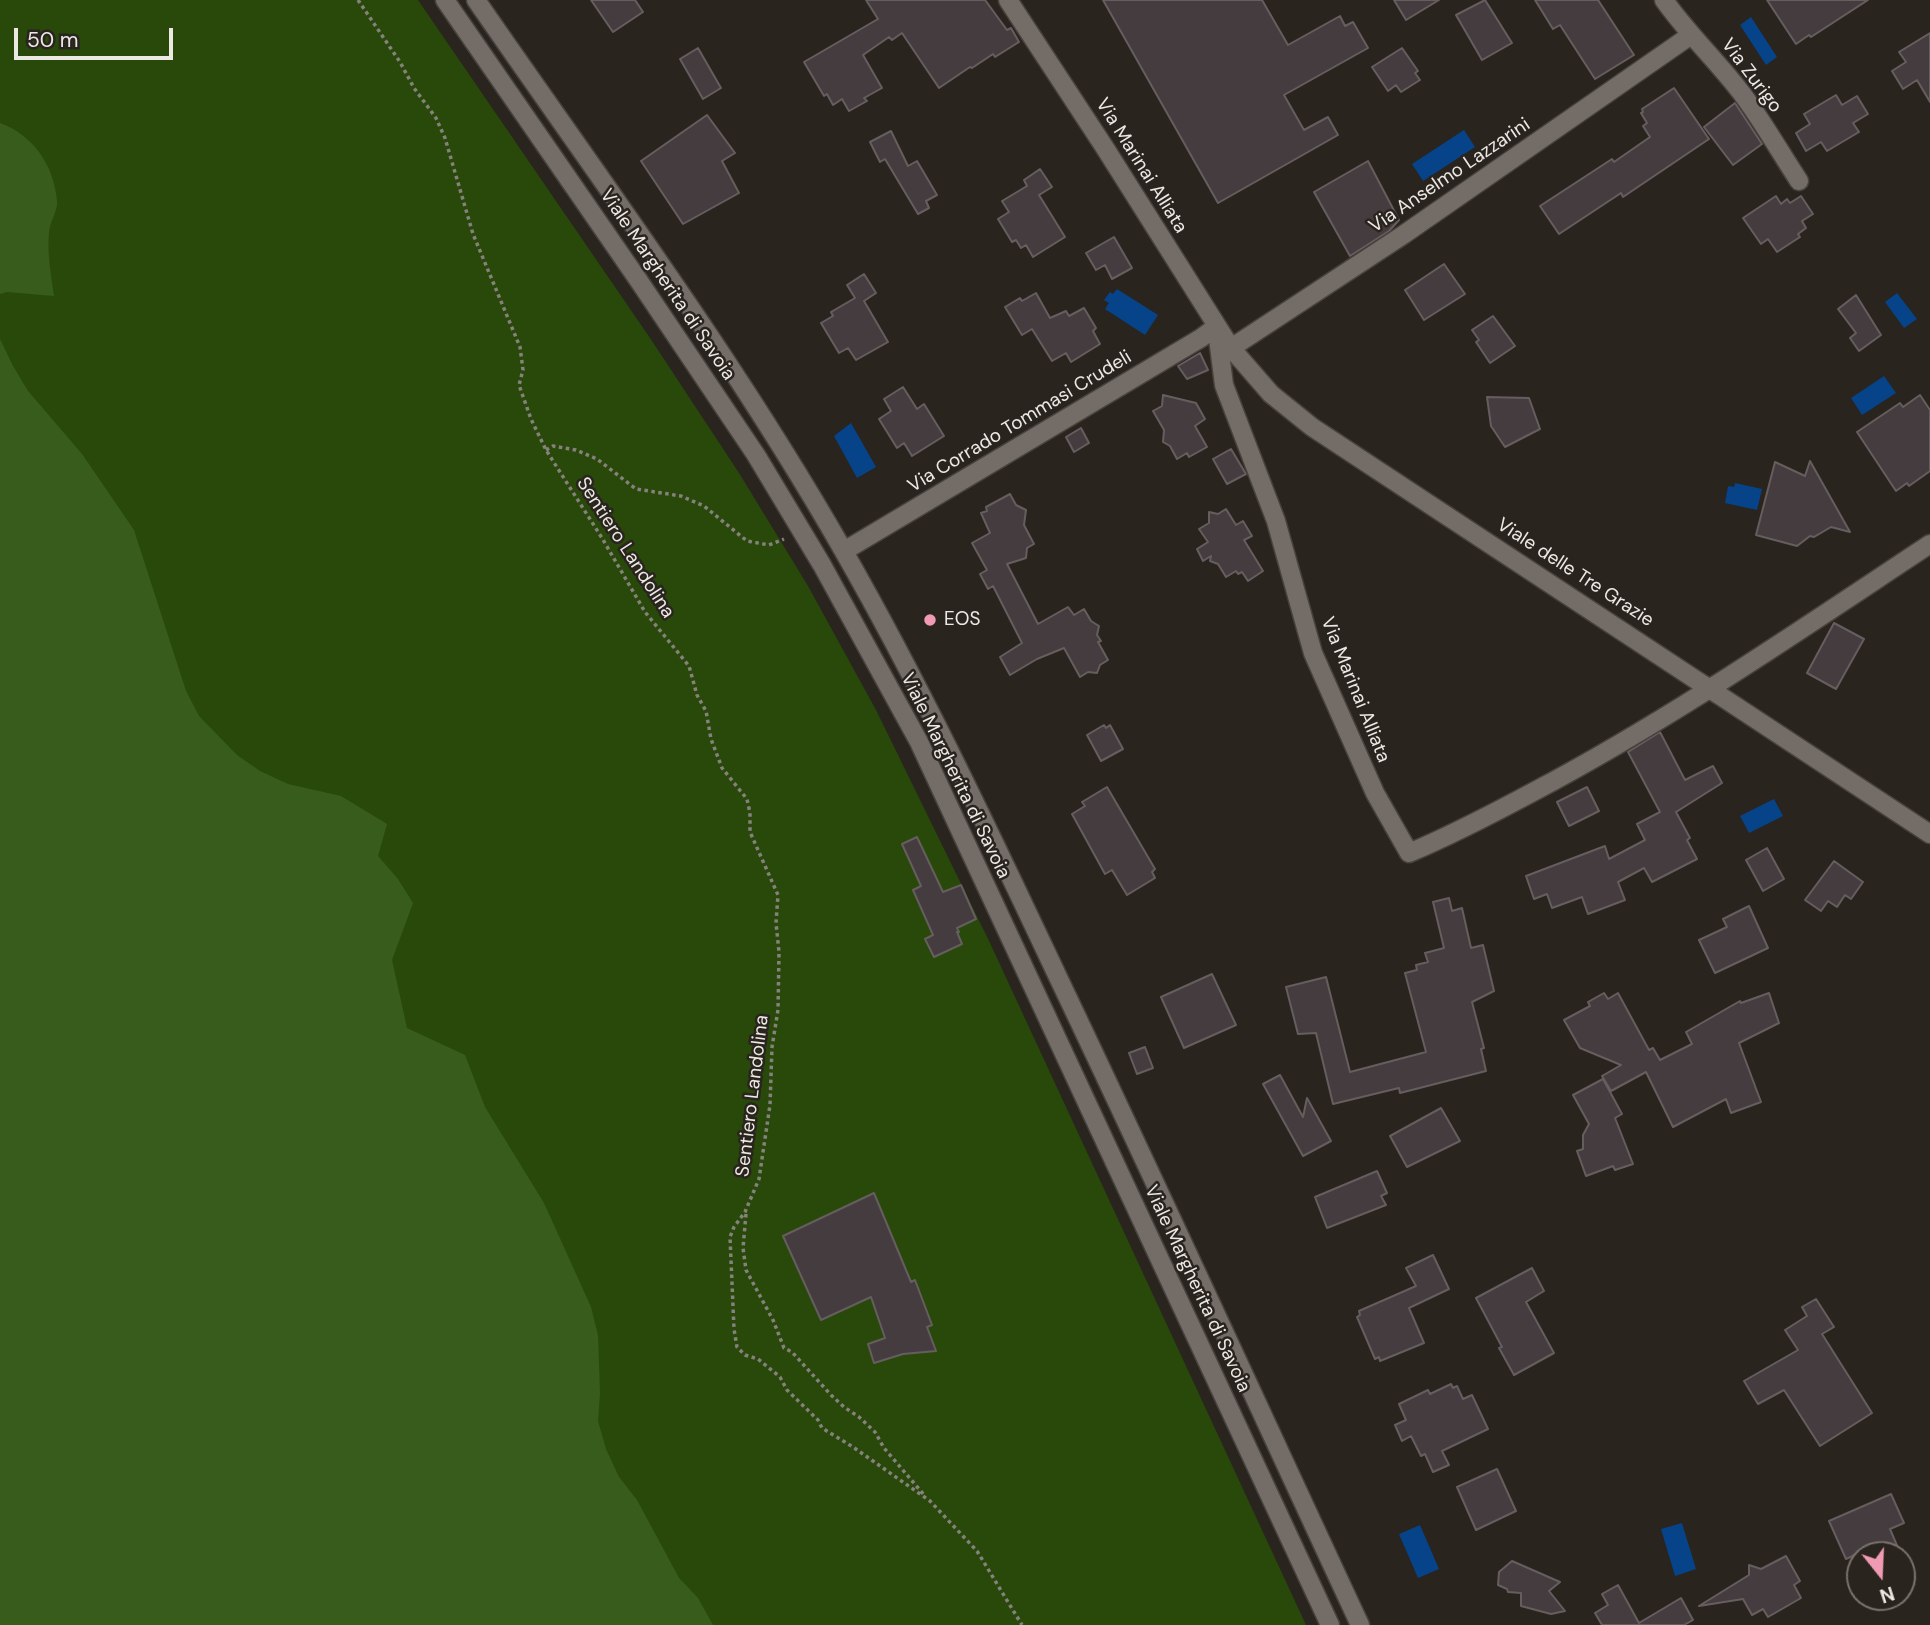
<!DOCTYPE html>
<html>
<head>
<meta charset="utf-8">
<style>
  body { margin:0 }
  #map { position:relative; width:1930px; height:1625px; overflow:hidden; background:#2a241f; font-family:"DM Sans",sans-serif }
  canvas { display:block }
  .north { position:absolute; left:1846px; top:1541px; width:70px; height:70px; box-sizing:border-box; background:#2a241f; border:2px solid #78726e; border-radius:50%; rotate:162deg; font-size:19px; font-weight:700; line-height:28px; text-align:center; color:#ece8e4 }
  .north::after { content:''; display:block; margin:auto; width:24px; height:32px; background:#f09ab4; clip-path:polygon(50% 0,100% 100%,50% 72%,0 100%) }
  .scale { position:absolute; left:14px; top:28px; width:159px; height:32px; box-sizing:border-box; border:4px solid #ece8e4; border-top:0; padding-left:9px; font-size:21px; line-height:24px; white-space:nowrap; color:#ece8e4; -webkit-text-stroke:5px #2a241f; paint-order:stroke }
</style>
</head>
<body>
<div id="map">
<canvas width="1930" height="1625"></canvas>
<div class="north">N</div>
<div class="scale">50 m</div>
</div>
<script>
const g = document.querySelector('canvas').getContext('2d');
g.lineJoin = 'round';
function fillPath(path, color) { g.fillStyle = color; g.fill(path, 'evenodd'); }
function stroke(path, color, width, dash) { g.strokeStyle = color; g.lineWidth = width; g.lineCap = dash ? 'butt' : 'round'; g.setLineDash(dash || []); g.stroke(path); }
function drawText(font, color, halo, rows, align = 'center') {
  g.font = font + ' "DM Sans",sans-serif'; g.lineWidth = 5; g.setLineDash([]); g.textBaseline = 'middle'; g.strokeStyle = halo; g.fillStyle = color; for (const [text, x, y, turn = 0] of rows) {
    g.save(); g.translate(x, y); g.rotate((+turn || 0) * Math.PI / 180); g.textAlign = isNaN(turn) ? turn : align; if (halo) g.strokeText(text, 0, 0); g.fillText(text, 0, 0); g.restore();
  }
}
fillPath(new Path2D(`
  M0,0H418L650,338L739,473L808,586L876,710L990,943L1306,1625H0Z`), '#28490a');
fillPath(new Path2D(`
  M0,123C33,135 54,165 57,201C58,211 50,221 49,232C47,253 51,275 54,296L7,292L0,294Z
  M0,339L13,366L28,391L82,454L134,530L186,691L199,716L237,755L260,771L288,784L341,796L387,824L378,856L398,879L413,903L392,960L407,1028L465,1055L485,1107L544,1203L591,1307L598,1335L600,1393L598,1421L606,1449L619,1477L637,1500L679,1578L698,1598L713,1625H0Z`), '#385c1b');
fillPath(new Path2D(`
  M1751,17L1777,57L1766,65L1740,25Z
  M1464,130L1475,147L1423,181L1412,164Z
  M1117,289L1158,315L1145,335L1105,309L1109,303L1104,300L1110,292L1113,294Z
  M1897,293L1917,319L1904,328L1885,302Z
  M1884,376L1896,393L1862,415L1851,398Z
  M851,423L876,467L857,478L834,436Z
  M1735,483L1762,489L1757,510L1725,503L1728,486L1734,487Z
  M1774,799L1783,816L1749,833L1740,816Z
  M1682,1523L1696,1569L1675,1576L1661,1529Z
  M1420,1525L1439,1569L1418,1578L1399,1534Z`), '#064388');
const building = new Path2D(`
  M591,0H635L643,12L613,32Z
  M866,0H985L1007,30L1011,28L1019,42L995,57L993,54L972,68L970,67L939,88L902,33L892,40L889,37L863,55L882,88L864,98L867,101L849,111L842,99L833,105L827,94L824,96L804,62L878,19Z
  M1103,0H1262L1288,45L1340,16L1345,26L1353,22L1368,48L1284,95L1304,130L1328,117L1338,135L1218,203Z
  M1394,0H1439L1406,20Z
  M1485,0L1512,43L1482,60L1456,15Z
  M1535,0H1598L1634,55L1595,79L1560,25L1553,29Z
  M1767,0H1868L1811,37L1809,35L1796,44Z
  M1930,33V102L1917,80L1903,89L1892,71L1906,62L1899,52Z
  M698,48L721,88L703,99L680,59Z
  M1402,48L1418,71L1415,73L1420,80L1401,92L1396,85L1388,91L1372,67Z
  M1674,88L1709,139L1623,197L1621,193L1559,234L1540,206L1612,159L1614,162L1650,137L1643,126L1647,123L1641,113L1643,112L1642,109Z
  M1836,95L1842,105L1857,96L1868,114L1853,123L1859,132L1827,151L1821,142L1806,151L1796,133L1810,124L1804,114Z
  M1735,103L1762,144L1733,165L1704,127Z
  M707,115L735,153L722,161L739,193L683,224L641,161Z
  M891,131L908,166L917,161L937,195L926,201L929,208L918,214L885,159L880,162L870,142Z
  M1368,161L1399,220L1389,231L1350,256L1314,192Z
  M1040,169L1052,187L1039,195L1065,237L1033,257L1026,245L1021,248L1016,240L1012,242L998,219L1009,212L1002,201L1027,186L1024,180Z
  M1776,196L1781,204L1787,199L1790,203L1801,196L1813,214L1802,221L1806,228L1798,234L1800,237L1777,252L1768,239L1761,244L1743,218Z
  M1114,237L1132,268L1112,279L1105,265L1096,270L1086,253Z
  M1444,264L1465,294L1424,320L1405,290Z
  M864,274L876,293L864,301L888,342L856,360L848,348L839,353L821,323L833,316L831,312L855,298L847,285Z
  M1036,293L1050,318L1066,311L1069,316L1084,308L1096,328L1093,331L1100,344L1071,362L1066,353L1052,361L1032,329L1022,335L1005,307L1020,298L1022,301Z
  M1856,295L1881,335L1859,351L1850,338L1856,333L1838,309Z
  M1493,316L1515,346L1490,363L1476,342L1479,340L1472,330Z
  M1200,353L1208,370L1187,379L1178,366Z
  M903,387L917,409L924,404L944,436L912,456L904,443L897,448L879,419L891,411L884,399Z
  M1163,395L1196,403L1205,419L1195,426L1207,447L1189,457L1187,453L1177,459L1170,446L1163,442L1164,430L1153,411L1162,406Z
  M1920,395L1930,410V471L1909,486L1907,483L1896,491L1857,432L1900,403L1903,407Z
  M1487,397L1529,398L1540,429L1505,447L1491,426Z
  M1081,428L1089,443L1074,452L1066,437Z
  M1231,449L1246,474L1227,484L1213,459Z
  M1810,461L1850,532L1831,527L1814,537L1810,536L1797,546L1756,535L1775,462L1805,476Z
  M1010,494L1016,505L1026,510L1024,525L1034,544L1027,548L1026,558L1007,564L1038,624L1068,607L1074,615L1084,609L1091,621L1099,626L1097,635L1101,641L1098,642L1108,660L1100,665L1097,673L1088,672L1080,677L1064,648L1037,659L1010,675L1000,657L1022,643L993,586L988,589L980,574L987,570L972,543L990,533L981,513L987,511L986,507Z
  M1226,509L1236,525L1243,521L1252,536L1244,540L1263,571L1248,581L1242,572L1238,574L1236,571L1226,577L1218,564L1210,561L1211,556L1203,561L1197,549L1208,542L1199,529L1209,523V512L1218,514Z
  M1834,623L1864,639L1836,689L1807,673Z
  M1104,725L1106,728L1110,725L1123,749L1101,761L1087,735Z
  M1660,732L1685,780L1713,766L1722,783L1676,812L1690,838L1687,840L1697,859L1652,882L1644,868L1618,882L1625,900L1588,914L1582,897L1552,908L1547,894L1534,899L1526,876L1605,846L1609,859L1645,840L1637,824L1660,812L1628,752Z
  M1107,787L1155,869L1152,872L1155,878L1127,895L1112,870L1105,874L1072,814L1085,806L1082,802Z
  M1587,787L1599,811L1569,826L1557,802Z
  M917,837L943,892L961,885L976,919L957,928L959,932H957L962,944L934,957L925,939L933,935L913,890L921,886L902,844Z
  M1767,848L1784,879L1763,891L1746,860Z
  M1834,861L1863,882L1851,899L1845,895L1837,907L1828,901L1821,911L1805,900Z
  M1449,898L1452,911L1462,908L1471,948L1483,945L1494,991L1472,1002L1484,1048L1481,1049L1486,1071L1400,1093L1399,1088L1333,1104L1316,1033L1298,1034L1286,987L1326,977L1350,1072L1426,1052L1405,973L1417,970L1416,965L1428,962L1425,953L1444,948L1433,902Z
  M1749,906L1768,948L1715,973L1699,940L1727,927L1723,919Z
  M1212,974L1236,1025L1184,1048L1161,997Z
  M1604,993L1608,999L1618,993L1649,1050L1653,1048L1660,1060L1692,1044L1686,1032L1740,1001L1741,1003L1769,993L1779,1023L1739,1043L1761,1102L1731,1113L1726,1099L1673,1127L1646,1072L1611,1091L1602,1076L1621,1065L1580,1048L1564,1020L1590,1006L1588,1002Z
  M1145,1047L1153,1068L1137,1074L1129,1053Z
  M1280,1075L1303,1117L1307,1098L1331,1141L1303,1156L1263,1084Z
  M1603,1079L1622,1114L1615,1118L1633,1164L1615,1170L1613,1166L1586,1176L1577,1151L1583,1149V1135L1589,1124L1573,1095Z
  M1441,1108L1460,1141L1407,1167L1390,1136Z
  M1377,1171L1387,1193L1381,1196L1386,1205L1327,1228L1315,1197Z
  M874,1193L911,1282L915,1280L932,1325L927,1327L936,1351L903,1354L874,1363L868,1344L885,1338L871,1297L821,1320L783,1236Z
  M1433,1255L1449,1289L1409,1308L1424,1343L1380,1361L1379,1357L1375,1359L1357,1317L1360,1315L1359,1311L1416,1286L1406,1268Z
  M1532,1268L1544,1291L1526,1302L1554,1353L1514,1375L1499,1348L1502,1347L1476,1298Z
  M1816,1299L1834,1327L1822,1334L1872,1413L1820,1446L1784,1390L1758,1404L1744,1381L1798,1350L1785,1330L1807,1316L1802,1307Z
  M1451,1384L1453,1388L1457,1386L1463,1399L1472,1395L1488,1429L1442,1451L1449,1465L1433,1472L1425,1454L1421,1456L1411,1436L1402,1441L1395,1425L1406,1420L1399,1404L1428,1390L1430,1394Z
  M1497,1469L1516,1511L1476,1530L1457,1487Z
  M1891,1494L1904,1523L1890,1529L1901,1555H1855L1846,1559L1829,1521Z
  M1786,1556L1800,1581L1794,1585L1801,1598L1768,1617L1763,1609L1752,1615L1743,1599L1699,1606L1749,1575V1565L1761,1569Z
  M1512,1561L1560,1582L1549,1591L1565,1611L1551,1614L1521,1606V1593L1508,1592L1507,1589L1498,1585L1499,1572Z
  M1618,1585L1639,1623L1681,1598L1693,1620L1684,1625H1602L1595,1613L1608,1605L1602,1594Z`);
fillPath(building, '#443c3e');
stroke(building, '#665d5f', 2);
const minor = new Path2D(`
  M1008,0L1105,148L1231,348L1271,394L1312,427L1930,834
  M1664,0C1688,34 1718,62 1743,95C1763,122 1780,152 1799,181
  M1217,330L1224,385L1276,521L1313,653L1375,793L1409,853C1452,835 1492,814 1533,792C1671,719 1800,630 1930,544
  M1231,348L1403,235L1691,35
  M844,551L1201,338L1216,327`);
const tertiary = new Path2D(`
  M445,0L639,281L756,455L822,565L919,742L1330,1625
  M476,0C601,181 734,359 843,550C922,688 989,831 1057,975C1160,1191 1259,1408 1360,1625`);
stroke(minor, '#47423e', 21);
stroke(tertiary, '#47423e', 21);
stroke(new Path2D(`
  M358,0L400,62L414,88L436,118L445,138L473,234L520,347L523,370L519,385L531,419L546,450L602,538L645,612L689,666L697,695L706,711L711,739L722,768L747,799L750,813V832L778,895L776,923L779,952L778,1010L772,1047L770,1105L759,1179L745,1212L734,1227L730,1237L734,1329L737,1347L745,1355L758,1359L780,1377L787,1390L818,1420L822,1428L853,1447L930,1501L977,1551L1022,1625
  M546,450L553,446L576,450L597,459L636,489L681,496L704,506L747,541L769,545L784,539
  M746,1214L743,1248L746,1270L773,1320L784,1348L792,1352L831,1395L844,1407L859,1417L875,1432L884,1448L925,1496`), '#86817c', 3.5, [3.5, 3.5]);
stroke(minor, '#746d67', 18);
stroke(tertiary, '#746d67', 18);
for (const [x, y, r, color] of [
  [930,620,7,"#f09ab4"]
]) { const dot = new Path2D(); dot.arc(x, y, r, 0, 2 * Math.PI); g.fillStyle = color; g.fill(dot); stroke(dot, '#2a241f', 2.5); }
drawText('19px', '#ece8e4', '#2a241f', [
  ["Via Zurigo",1751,76,53],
  ["Via Marinai Alliata",1141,166,58],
  ["Via Anselmo Lazzarini",1450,176,-34],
  ["Viale Margherita di Savoia",667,285,56],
  ["Via Corrado Tommasi Crudeli",1020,422,-31],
  ["Sentiero Landolina",625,548,57],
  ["Viale delle Tre Grazie",1575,573,33],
  ["Via Marinai Alliata",1355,690,68],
  ["Viale Margherita di Savoia",955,776,64],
  ["Sentiero Landolina",753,1096,-83],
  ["Viale Margherita di Savoia",1197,1289,65]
]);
drawText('19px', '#ece8e4', '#2a241f', [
  ["EOS",944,620]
], 'left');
</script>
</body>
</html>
